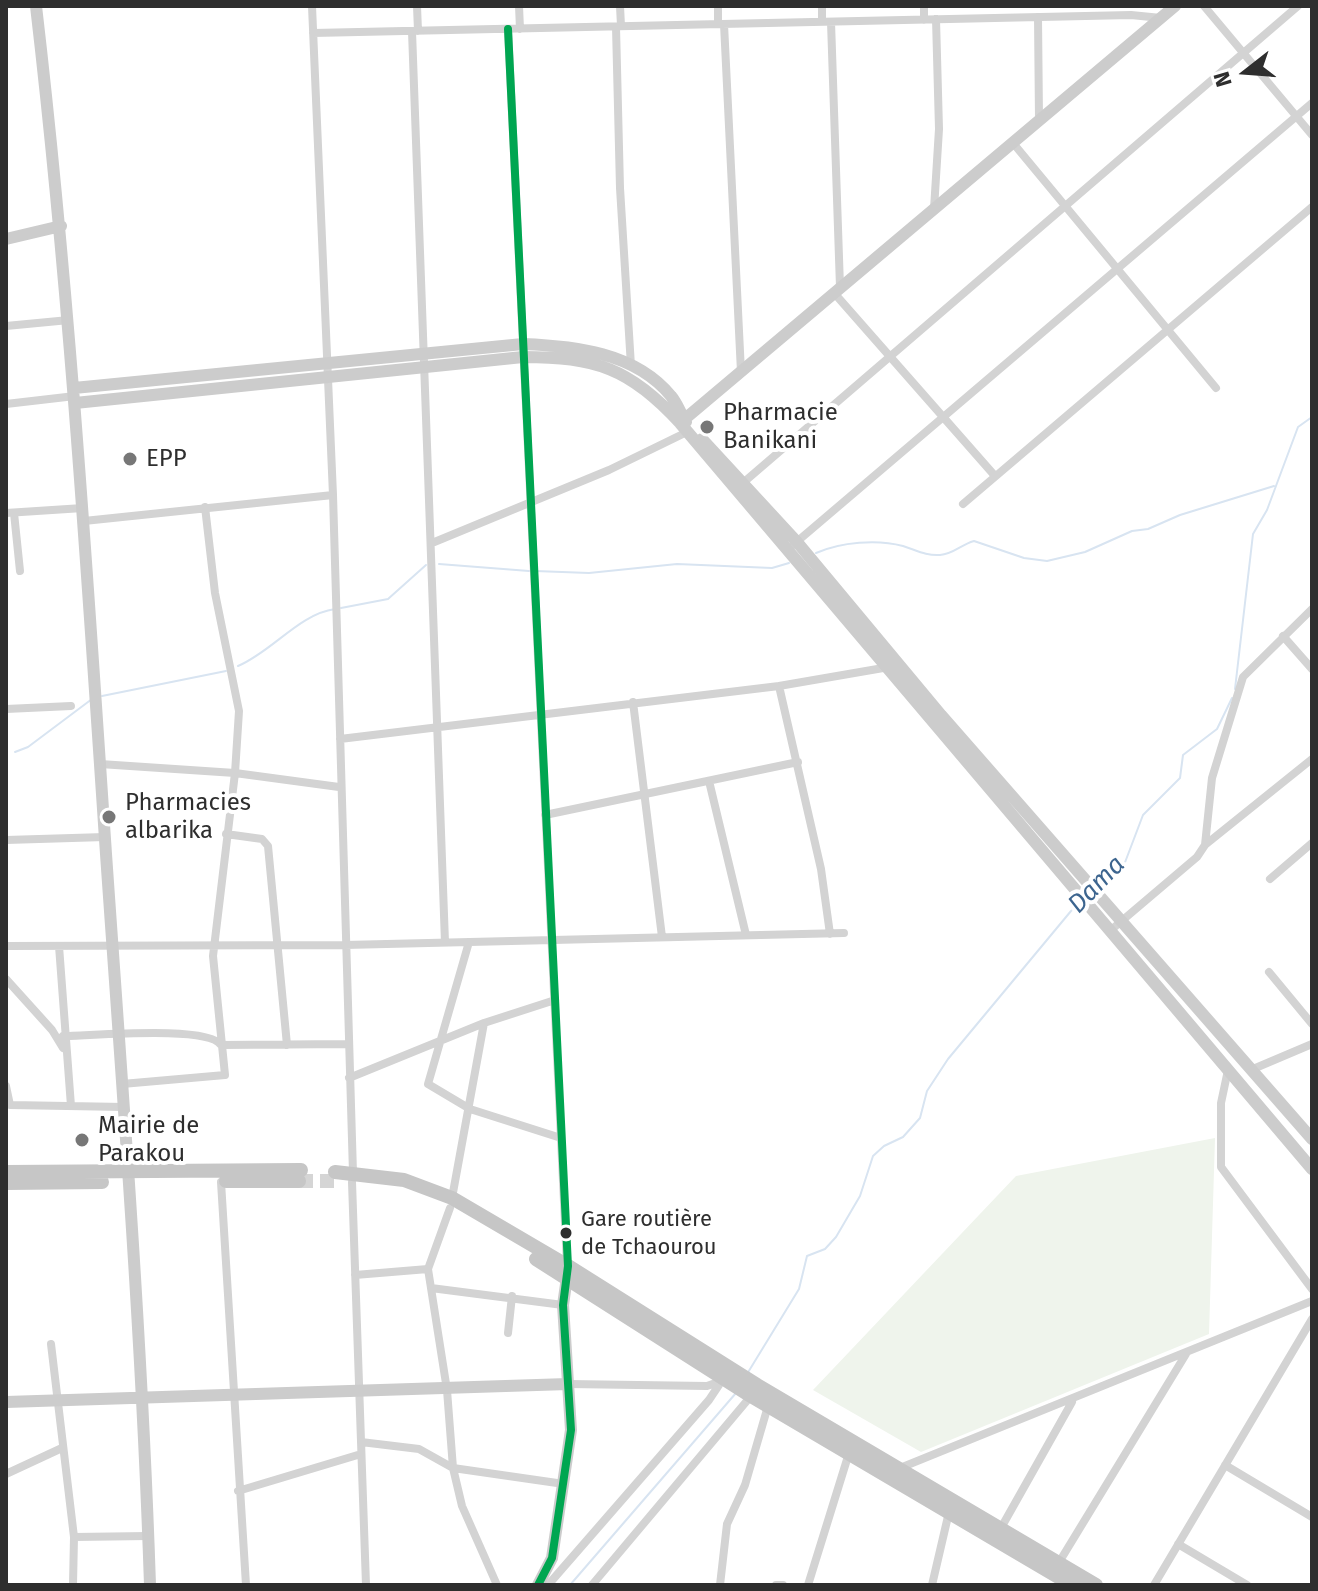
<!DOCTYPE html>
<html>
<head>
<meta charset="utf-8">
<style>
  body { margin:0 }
  #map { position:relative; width:1318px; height:1591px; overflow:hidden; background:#fff; font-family:"Fira Sans",sans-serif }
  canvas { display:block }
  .frame { position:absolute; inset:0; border:8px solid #2e2e2e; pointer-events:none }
  .north { position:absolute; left:1206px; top:32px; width:80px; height:80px; -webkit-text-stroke:6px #fff; paint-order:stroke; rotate:253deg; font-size:22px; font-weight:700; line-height:32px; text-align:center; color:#2e2e2e }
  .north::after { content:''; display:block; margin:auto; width:28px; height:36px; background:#2e2e2e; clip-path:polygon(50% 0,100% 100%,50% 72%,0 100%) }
</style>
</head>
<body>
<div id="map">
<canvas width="1318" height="1591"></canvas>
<div class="frame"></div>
<div class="north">N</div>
</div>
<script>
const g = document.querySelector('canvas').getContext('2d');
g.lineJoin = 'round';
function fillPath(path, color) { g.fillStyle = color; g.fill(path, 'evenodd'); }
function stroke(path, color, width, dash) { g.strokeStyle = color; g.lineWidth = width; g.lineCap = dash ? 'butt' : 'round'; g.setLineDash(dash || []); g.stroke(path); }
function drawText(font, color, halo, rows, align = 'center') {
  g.font = font + ' "Fira Sans",sans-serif'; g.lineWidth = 8; g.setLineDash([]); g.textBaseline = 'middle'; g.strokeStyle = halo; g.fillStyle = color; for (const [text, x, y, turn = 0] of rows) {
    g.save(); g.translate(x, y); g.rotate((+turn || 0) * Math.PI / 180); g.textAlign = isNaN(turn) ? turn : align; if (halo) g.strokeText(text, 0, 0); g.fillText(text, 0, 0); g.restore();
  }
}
fillPath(new Path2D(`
  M1215,1138L1209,1334L921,1452L813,1390L1016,1176Z`), '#eff4ec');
stroke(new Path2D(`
  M816,553C841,542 877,539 903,546C916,550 926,556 940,555C954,554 960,545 974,541L1024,558L1047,561L1085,552L1132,531L1148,529L1180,515L1274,486
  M439,564L529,571
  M535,571L589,573L677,564L772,568L789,563
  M341,608L388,599L426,565
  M238,666C273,651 299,614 335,609
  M1235,689L1253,534L1267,510L1298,427L1312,417
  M102,696L226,671
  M15,752L28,747L92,699
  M1096,887L1124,865L1143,815L1180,778L1183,755L1217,729L1232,698
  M747,1374L799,1289L807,1256L825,1249L836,1237L860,1196L873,1156L884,1146L903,1137L920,1118L927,1091L948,1059L1071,911L1081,904
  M570,1585L736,1393`), '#d8e4f1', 2);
stroke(new Path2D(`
  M299,1181H335`), '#d5d5d5', 14, [14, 7]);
stroke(new Path2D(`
  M312,6L333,495L353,1173
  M417,6L418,31
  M519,6L520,29
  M620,6L621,26
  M718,6V24
  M822,6V22
  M924,6V20
  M1204,6L1312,135
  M1038,17L1039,119
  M831,22L840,287
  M724,24L741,372
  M616,27L620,188L631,366
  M508,29L567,1265
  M412,31L445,942
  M313,33L1131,15L1161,18
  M1013,143L1216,388
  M934,209L939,129L936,19
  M835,294L995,476
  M6,326L69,320
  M6,404L75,396
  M744,482L1298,6
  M963,504L1312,207
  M6,513L83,508
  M14,513L20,571
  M84,521L333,495
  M432,543L609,470L687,432
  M793,545L1312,103
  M1283,636L1312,669
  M779,686L821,869L830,934
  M633,702L662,937
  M6,709L71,706
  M340,739L779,686L889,667
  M100,764L235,773L339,787
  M709,781L746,935
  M545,815L798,762
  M226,834L262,839L268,846L287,1045
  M6,840L105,837
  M1205,845L1312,759
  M1270,879L1312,843
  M1111,930L1197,857L1205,845L1212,778L1243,677L1312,609
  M469,942L428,1084L470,1109L561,1138
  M6,946L345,945L844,933
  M59,946L71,1106
  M1269,972L1312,1024
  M6,979L52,1030L63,1048
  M63,1036C91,1036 208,1025 221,1045L349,1044
  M1253,1069L1312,1044
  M1228,1070L1221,1103V1167L1312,1289
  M349,1078L484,1023L555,1000
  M122,1084L225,1075L213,956L235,773L239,711L215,593L205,507
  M6,1086L10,1105L124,1107
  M221,1182L246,1585
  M352,1182L366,1585
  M452,1198L484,1023
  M450,1208L428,1269L447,1390L453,1468L462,1506L497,1585
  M355,1275L428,1269
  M431,1288L563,1305
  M508,1333L512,1296
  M51,1344L74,1537L73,1585
  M568,1384L707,1386L721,1381
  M361,1442L419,1449L453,1468L564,1484
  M1225,1465L1312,1517
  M900,1468L1312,1301
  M6,1474L62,1448
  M238,1491L361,1454
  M1001,1528L1072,1402
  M74,1537L148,1536
  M1178,1544L1247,1585
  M1058,1564L1186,1354
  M548,1585L709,1400L719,1385
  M592,1585L751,1396
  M720,1585L727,1524L745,1485L768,1406
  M776,1585H783
  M808,1585L849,1453
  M932,1585L949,1512
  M1154,1585L1312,1319`), '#d3d3d3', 8);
stroke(new Path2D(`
  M36,6C69,288 87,571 106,854C123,1098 142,1341 150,1585
  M6,239L61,226
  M74,388L523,344C574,346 635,352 671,396C677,403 681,414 686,422
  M75,403L523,357C595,357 630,368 680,423L1312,1169
  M680,423L1175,6
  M702,439L797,542L941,715L1312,1139
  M6,1402L568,1384
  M538,1585L552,1558L571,1430L563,1305L568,1270`), '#ccc', 12);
stroke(new Path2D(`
  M6,1172L301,1170
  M335,1172L404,1180L452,1198L568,1266L757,1385L1096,1585
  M226,1181H299
  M6,1183L102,1182
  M536,1259L751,1396L1072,1585`), '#c6c6c6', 14);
stroke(new Path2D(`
  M508,29L568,1266L563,1305L571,1430L552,1558L538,1585`), '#00a651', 8);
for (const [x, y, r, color] of [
  [707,427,8,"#777"],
  [130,459,8,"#777"],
  [109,817,8,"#777"],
  [82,1140,8,"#777"],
  [566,1233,7,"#2e2e2e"]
]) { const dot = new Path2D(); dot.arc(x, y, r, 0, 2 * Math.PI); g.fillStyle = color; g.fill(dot); stroke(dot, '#fff', 3); }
drawText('22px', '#2e2e2e', '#fff', [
  ["Gare routière",581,1220],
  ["de Tchaourou",581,1248]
], 'left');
drawText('24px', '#2e2e2e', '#fff', [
  ["Pharmacie",723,413],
  ["Banikani",723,441],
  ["EPP",146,459],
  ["Pharmacies",125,803],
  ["albarika",125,831],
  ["Mairie de",98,1126],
  ["Parakou",98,1154]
], 'left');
drawText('italic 26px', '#3d658f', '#fff', [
  ["Dama",1097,885,-46]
]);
</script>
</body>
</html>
